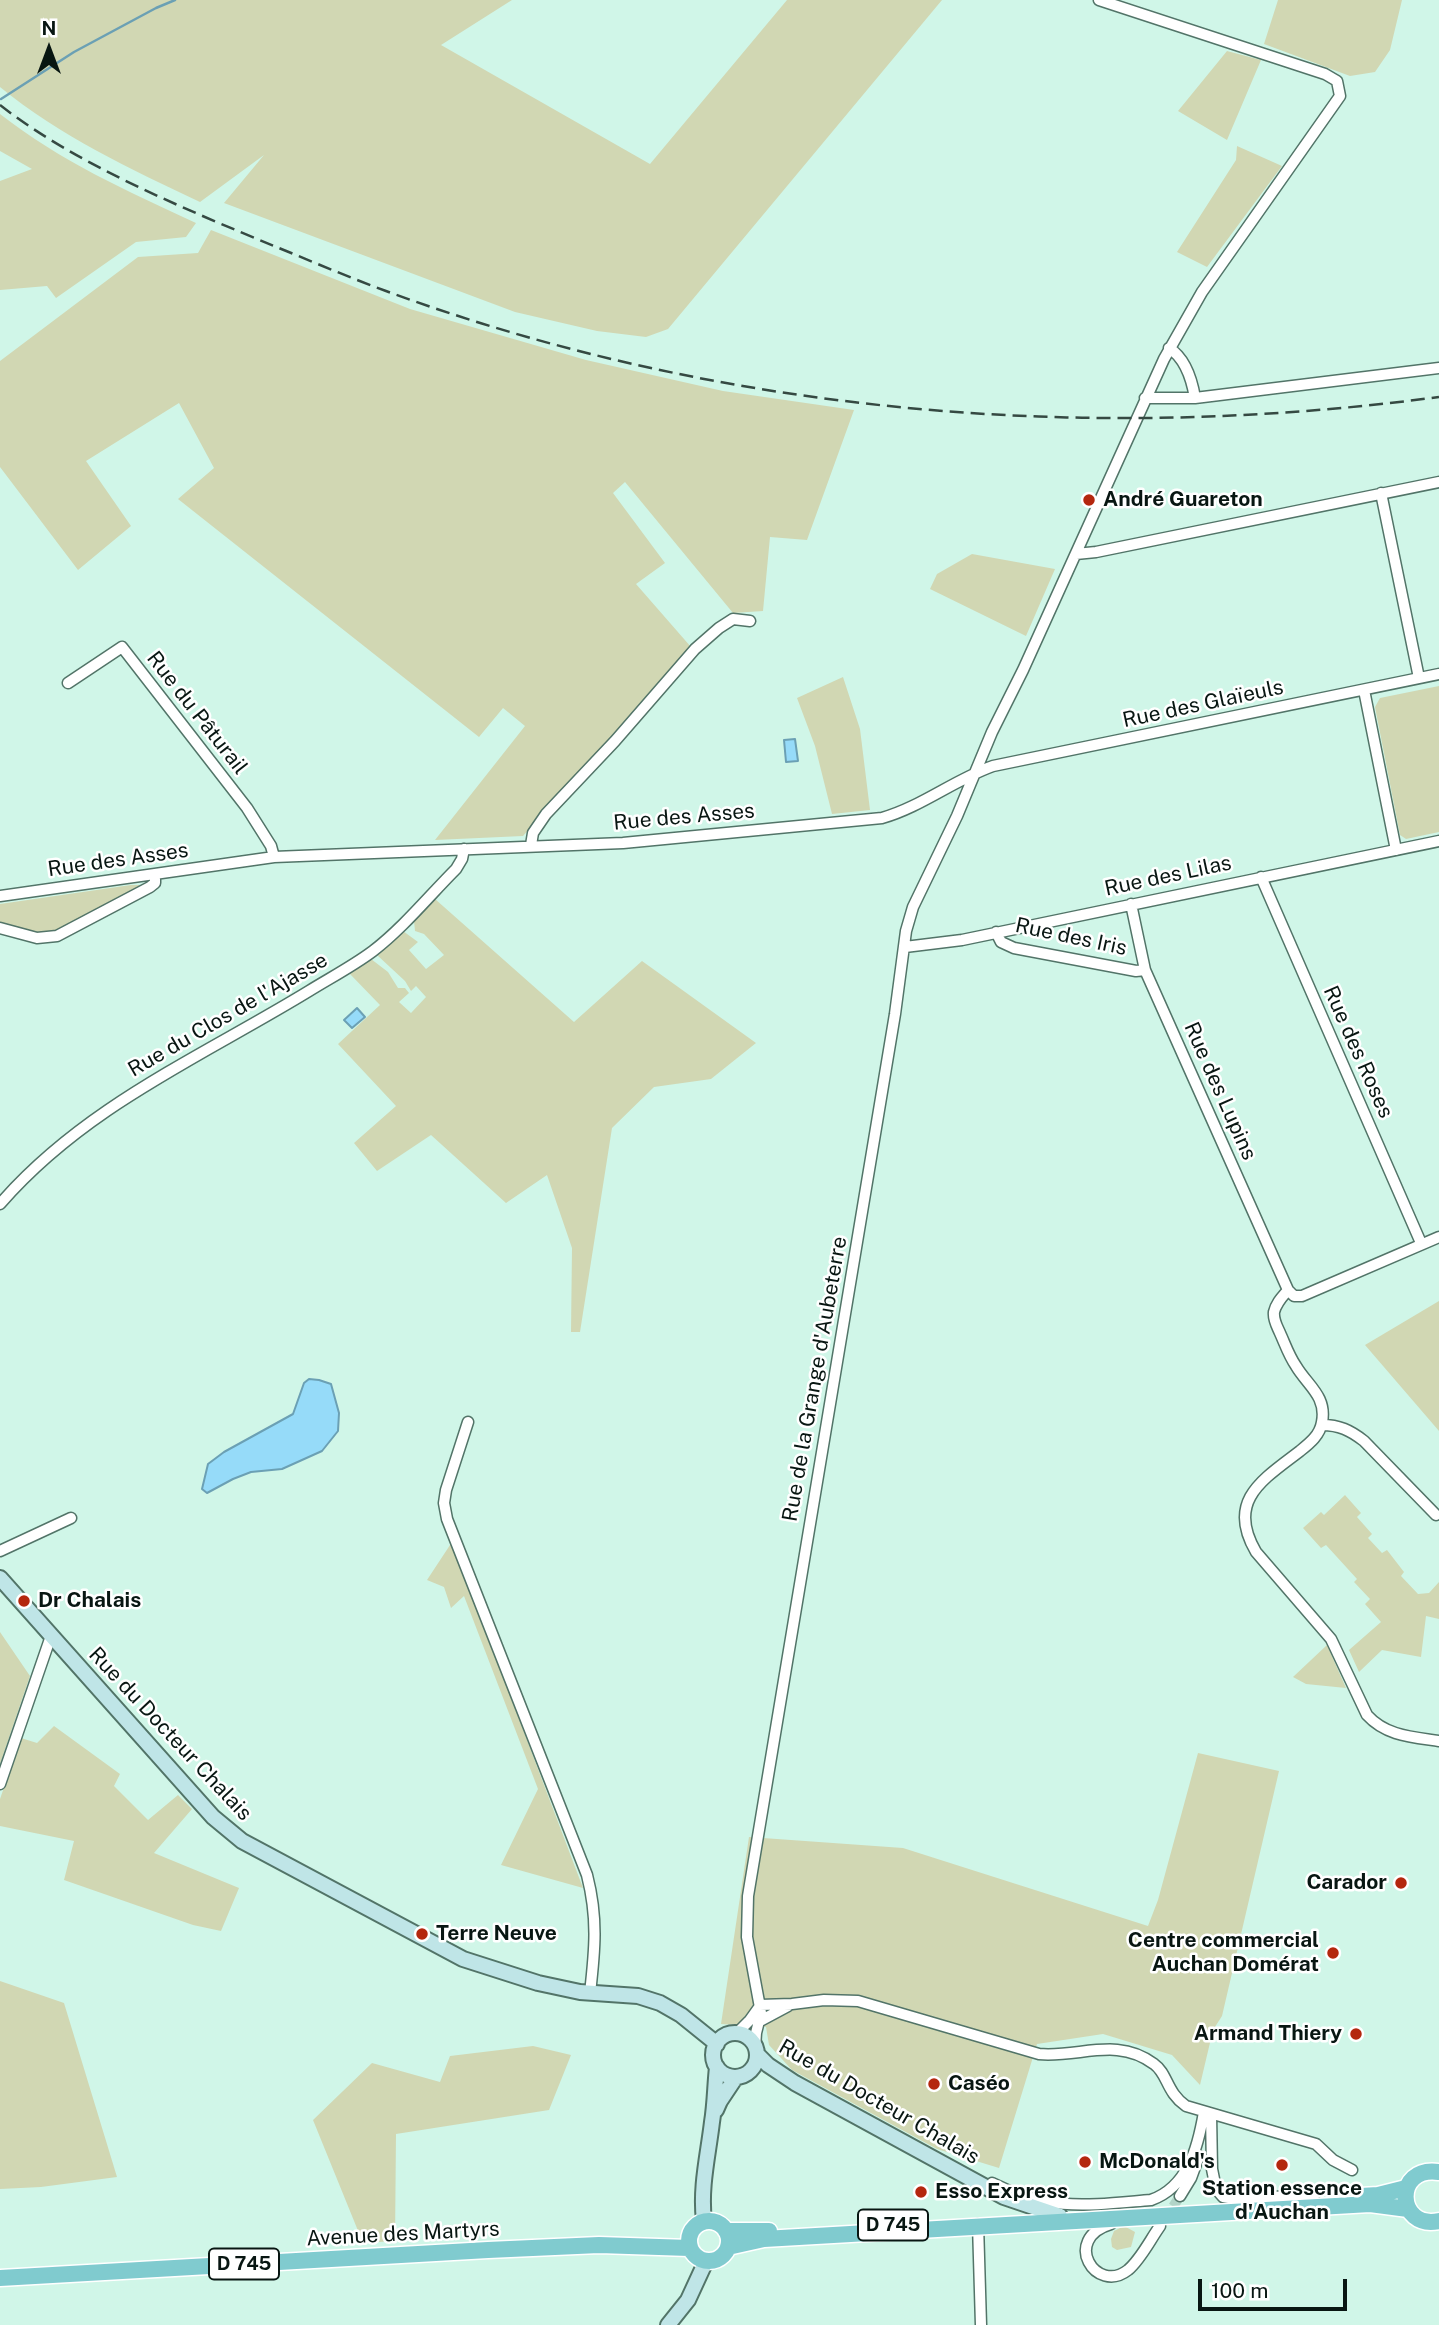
<!DOCTYPE html>
<html>
<head>
<meta charset="utf-8">
<style>
  body { margin:0 }
  #map { position:relative; width:1439px; height:2325px; overflow:hidden; background:#d0f6e8; font-family:"Public Sans",sans-serif }
  canvas { display:block }
  .north { position:absolute; left:14px; top:14px; width:70px; height:70px; -webkit-text-stroke:5px #fff; paint-order:stroke; rotate:0deg; font-size:19px; font-weight:700; line-height:28px; text-align:center; color:#081612 }
  .north::after { content:''; display:block; margin:auto; width:24px; height:32px; background:#081612; clip-path:polygon(50% 0,100% 100%,50% 72%,0 100%) }
  .scale { position:absolute; left:1198px; top:2279px; width:149px; height:32px; box-sizing:border-box; border:4px solid #081612; border-top:0; padding-left:9px; font-size:21px; line-height:24px; white-space:nowrap; color:#081612; -webkit-text-stroke:5px #fff; paint-order:stroke }
</style>
</head>
<body>
<div id="map">
<canvas width="1439" height="2325"></canvas>
<div class="north">N</div>
<div class="scale">100 m</div>
</div>
<script>
const g = document.querySelector('canvas').getContext('2d');
g.lineJoin = 'round';
function fillPath(path, color) { g.fillStyle = color; g.fill(path, 'evenodd'); }
function stroke(path, color, width, dash) { g.strokeStyle = color; g.lineWidth = width; g.lineCap = dash ? 'butt' : 'round'; g.setLineDash(dash || []); g.stroke(path); }
function drawText(font, color, halo, rows, align = 'center') {
  g.font = font + ' "Public Sans",sans-serif'; g.lineWidth = 5; g.setLineDash([]); g.textBaseline = 'middle'; g.strokeStyle = halo; g.fillStyle = color; for (const [text, x, y, turn = 0] of rows) {
    g.save(); g.translate(x, y); g.rotate((+turn || 0) * Math.PI / 180); g.textAlign = isNaN(turn) ? turn : align; if (halo) g.strokeText(text, 0, 0); g.fillText(text, 0, 0); g.restore();
  }
}
fillPath(new Path2D(`
  M0,0H512L441,45L650,164L787,0H942L668,329L646,337L597,331L515,312L224,203L264,155L200,202C130,169 60,136 0,87Z
  M1278,0H1402L1390,50L1375,72L1350,76L1264,44Z
  M1227,51L1261,60L1227,140L1178,111Z
  M0,114C60,161 127,191 196,223L186,237L136,242L56,298L47,286L0,290V181L32,169L0,151Z
  M1237,146L1282,166L1207,267L1177,252L1236,160Z
  M211,230L410,309L586,360L723,391L854,410L807,540L770,537L763,611L733,613L625,482L613,493L665,563L636,584L691,647L523,836L435,840L525,726L503,708L479,737L178,499L214,468L179,403L86,461L131,526L78,570L0,467V361L138,257L198,253Z
  M972,554L1055,569L1026,636L930,589L937,574Z
  M843,677L860,729L870,810L832,814L815,746L797,698Z
  M1439,686V832L1406,839L1400,835L1375,707L1380,698Z
  M131,885H139L142,888L60,932L42,935L0,925V904Z
  M435,899L574,1022L642,961L756,1043L711,1079L654,1087L612,1128L580,1332H571L572,1248L547,1175L506,1203L431,1135L377,1171L354,1143L396,1106L338,1044L380,1005L349,973L371,959L388,972L398,988H405L409,993L399,1002L411,1013L426,997L416,986L411,991L405,981L377,955L403,931L418,942L409,950L426,969L444,955L424,934L415,931L414,921Z
  M1439,1301V1431L1365,1345Z
  M1345,1495L1361,1513L1357,1517L1372,1534L1368,1538L1382,1553L1387,1550L1404,1572L1401,1576L1418,1594L1429,1593L1439,1582V1619L1426,1616L1421,1657L1382,1650L1359,1672L1349,1650L1381,1622L1365,1604L1370,1599L1354,1582L1357,1579L1326,1545L1321,1548L1303,1528L1321,1512L1324,1515Z
  M452,1542L583,1888L501,1865L538,1789L464,1596L451,1608L444,1587L427,1580Z
  M0,1632L30,1676L0,1764Z
  M1327,1645L1346,1688L1306,1684L1293,1677Z
  M54,1726L120,1774L114,1786L148,1820L178,1795L192,1809L154,1853L239,1888L221,1931L193,1925L64,1880L74,1841L0,1826V1799L21,1738L37,1743Z
  M1198,1753L1279,1771L1222,2016L1213,2030L1200,2085L1172,2055L1103,2034L1037,2044L999,2168L937,2149L792,2070L769,2045L766,2027L721,2024L749,1837L903,1848L1148,1926L1158,1900Z
  M0,1981L64,2003L117,2177L41,2187L0,2189Z
  M533,2046L571,2055L549,2110L396,2134L395,2241L363,2243L313,2120L372,2063L440,2082L450,2056Z
  M1124,2226L1135,2232L1131,2247L1117,2250L1112,2247L1111,2239L1114,2231Z`), '#d1d7b3');
const water = new Path2D(`
  M795,739L798,761L786,762L784,740Z
  M357,1008L365,1017L352,1028L344,1020Z
  M309,1379L319,1380L331,1384L339,1413L338,1431L322,1451L282,1469L251,1472L233,1479L207,1493L202,1489L208,1464L224,1452L293,1414L304,1383Z`);
fillPath(water, '#96dbf9');
stroke(water, '#6ba0b4', 2);
stroke(new Path2D(`
  M1,99L74,52L156,8L175,0`), '#6ba0b4', 2.5);
stroke(new Path2D(`
  M1165,2219L1180,2196`), '#b2d4c8', 10, [10, 5]);
const street = new Path2D(`
  M1169,348C1185,358 1192,380 1195,398
  M1145,398H1195L1439,368
  M1381,493L1419,678
  M1076,554L1096,552L1439,482
  M68,683L122,647L247,808L271,846L274,857
  M1364,690L1396,850
  M531,845L533,833L546,814L615,741L695,649L719,628L733,619L750,621
  M1261,877L1421,1243
  M0,896L274,857L623,843L882,818C921,807 954,780 993,766L1439,674
  M1131,904L1145,970L1288,1290
  M0,928L37,938L57,936L150,887L155,883V874
  M996,932L1001,942L1014,948L1136,971L1145,970
  M905,947L962,940L1439,841
  M0,1204C85,1106 201,1057 309,991C330,978 353,966 373,951C403,928 429,896 456,869L462,859L464,849
  M1288,1290C1282,1297 1276,1303 1274,1312C1273,1320 1277,1326 1280,1333C1285,1344 1289,1356 1296,1366C1307,1385 1327,1396 1322,1422C1320,1435 1310,1443 1300,1451C1262,1480 1226,1501 1256,1552L1331,1639L1367,1715C1386,1736 1412,1737 1439,1741
  M1288,1290L1294,1296H1302L1439,1237
  M468,1422L446,1490L444,1503L447,1519L587,1875C598,1918 595,1949 590,1993
  M1322,1425C1339,1425 1350,1430 1364,1441L1436,1515
  M0,1551L71,1518
  M0,1784L51,1636
  M760,2005L792,2004L824,2000L858,2001L1039,2054C1079,2058 1117,2036 1154,2064C1168,2074 1166,2092 1186,2106L1316,2144L1333,2160L1352,2170
  M760,2021L788,2006
  M736,2034L750,2020L760,2006
  M755,2048L756,2033L761,2013L747,1937L748,1896L895,1014L906,931L913,907L957,816L992,732L1023,670L1164,359L1202,292L1340,96L1337,81L1325,74L1099,0
  M1211,2114L1212,2169L1216,2189L1223,2197L1235,2199L1291,2196L1314,2199
  M992,2183C1048,2212 1090,2205 1151,2200C1188,2187 1198,2147 1204,2112
  M1180,2196L1191,2178L1199,2156
  M978,2224L981,2325
  M1111,2224C1061,2239 1096,2295 1128,2270C1141,2259 1150,2240 1160,2226`);
const secondary = new Path2D(`
  M0,1578L213,1817L242,1841L463,1959L538,1983L580,1992L638,1996L660,2003L681,2015L717,2044
  M713 2055a22 22 0 1 1 44 0a22 22 0 1 1-44 0Z
  M757,2054L768,2065L795,2083L1004,2197L1060,2216
  M716,2110L720,2101L736,2077
  M704,2221C700,2187 708,2156 712,2122C715,2104 715,2085 717,2067
  M668,2325L688,2300L706,2261`);
const primary = new Path2D(`
  M1439,2172C1393,2165 1396,2230 1439,2221
  M1361,2196L1378,2195L1406,2188
  M689 2241a20 20 0 1 1 40 0a20 20 0 1 1-40 0Z
  M726,2231H769
  M728,2247L764,2239L1370,2204L1408,2209
  M0,2278L488,2250L599,2245L689,2248`);
stroke(street, '#527468', 13);
stroke(secondary, '#527468', 18);
stroke(primary, '#fff', 19);
stroke(street, '#fff', 10);
stroke(secondary, '#bfe5e7', 14);
stroke(primary, '#80cbcf', 16);
stroke(new Path2D(`
  M0,105C75,164 185,209 274,246C311,261 348,277 386,291C720,414 1087,444 1439,397`), '#354942', 2.5, [14, 7]);
for (const [x, y, r, color] of [
  [1089,500,7,"#b4270e"],
  [24,1601,7,"#b4270e"],
  [1401,1883,7,"#b4270e"],
  [422,1934,7,"#b4270e"],
  [1333,1953,7,"#b4270e"],
  [1356,2034,7,"#b4270e"],
  [934,2084,7,"#b4270e"],
  [1085,2162,7,"#b4270e"],
  [1282,2165,7,"#b4270e"],
  [921,2192,7,"#b4270e"]
]) { const dot = new Path2D(); dot.arc(x, y, r, 0, 2 * Math.PI); g.fillStyle = color; g.fill(dot); stroke(dot, '#fff', 2.5); }
for (const [x, y, w] of [
  [893,2225,70],
  [244,2264,70]
]) { const box = new Path2D(); box.roundRect(x - w / 2, y - 15.5, w, 31, 5); g.fillStyle = '#fff'; g.fill(box); stroke(box, '#081612', 2); }
drawText('bold 19px', '#081612', null, [
  ["D 745",893,2225],
  ["D 745",244,2264]
]);
drawText('bold 21px', '#081612', '#fff', [
  ["André Guareton",1103,500],
  ["Dr Chalais",38,1601],
  ["Carador",1387,1883,"right"],
  ["Terre Neuve",436,1934],
  ["Centre commercial",1319,1941,"right"],
  ["Auchan Domérat",1319,1965,"right"],
  ["Armand Thiery",1342,2034,"right"],
  ["Caséo",948,2084],
  ["McDonald's",1099,2162],
  ["Station essence",1282,2189,"center"],
  ["d'Auchan",1282,2213,"center"],
  ["Esso Express",935,2192]
], 'left');
drawText('21px', '#081612', '#fff', [
  ["Rue des Glaïeuls",1203,704,-12],
  ["Rue du Pâturail",197,713,52],
  ["Rue des Asses",684,817,-5],
  ["Rue des Asses",118,860,-8],
  ["Rue des Lilas",1168,876,-12],
  ["Rue des Iris",1071,937,12],
  ["Rue du Clos de l'Ajasse",228,1015,-30],
  ["Rue des Roses",1358,1052,66],
  ["Rue des Lupins",1220,1091,66],
  ["Rue de la Grange d'Aubeterre",815,1379,-80],
  ["Rue du Docteur Chalais",170,1734,47],
  ["Rue du Docteur Chalais",879,2102,30],
  ["Avenue des Martyrs",403,2234,-3]
]);
</script>
</body>
</html>
